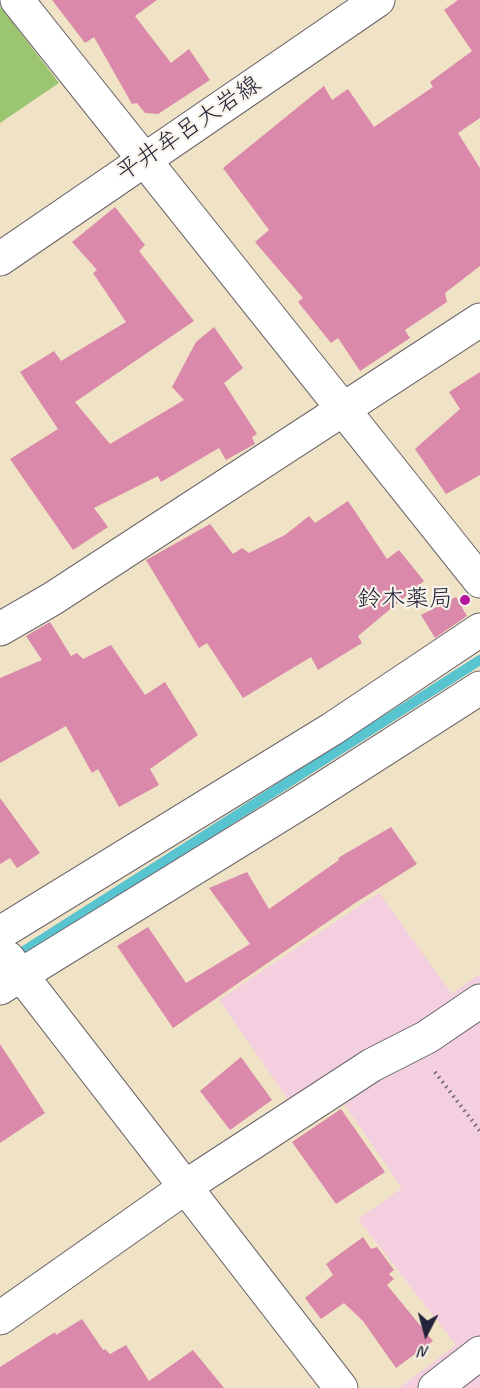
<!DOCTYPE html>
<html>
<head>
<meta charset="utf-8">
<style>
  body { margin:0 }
  #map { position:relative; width:480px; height:1388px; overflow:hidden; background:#f0e2c5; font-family:Caveat,sans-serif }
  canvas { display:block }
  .north { position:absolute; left:396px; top:1304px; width:60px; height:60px; -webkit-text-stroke:4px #f7f3e8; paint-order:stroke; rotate:186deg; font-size:16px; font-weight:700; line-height:24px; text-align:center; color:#22223b }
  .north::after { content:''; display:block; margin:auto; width:21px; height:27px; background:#22223b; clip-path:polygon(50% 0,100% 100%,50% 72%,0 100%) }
</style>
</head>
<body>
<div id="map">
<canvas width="480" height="1388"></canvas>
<div class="north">N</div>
</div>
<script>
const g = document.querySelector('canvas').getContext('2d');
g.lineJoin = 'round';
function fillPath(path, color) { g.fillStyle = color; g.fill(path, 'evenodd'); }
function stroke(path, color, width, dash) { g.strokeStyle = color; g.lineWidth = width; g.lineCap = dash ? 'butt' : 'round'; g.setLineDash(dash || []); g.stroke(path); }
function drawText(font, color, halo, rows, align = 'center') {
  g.font = font + ' Caveat,"Klee One",sans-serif'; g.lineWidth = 4.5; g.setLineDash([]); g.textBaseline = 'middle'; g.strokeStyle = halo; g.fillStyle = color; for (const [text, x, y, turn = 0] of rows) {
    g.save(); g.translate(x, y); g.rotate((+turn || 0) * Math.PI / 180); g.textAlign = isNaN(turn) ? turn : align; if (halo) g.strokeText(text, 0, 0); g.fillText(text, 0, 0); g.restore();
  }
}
fillPath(new Path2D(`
  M379,893L452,994L480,974V1388H399L456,1345L358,1219L402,1188L340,1098L201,1166L288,1099L219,1000Z`), '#f3cfdf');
fillPath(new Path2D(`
  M0,6L59,83L0,123Z`), '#9cc571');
stroke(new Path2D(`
  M13,958L480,660`), '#58c4d0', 10);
fillPath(new Path2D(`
  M52,0H157L135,16L171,63L189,49L210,80L158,114L145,113L137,103L132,104L94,37L85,43Z
  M458,0H480V118L458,133L480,168V266L445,293L447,302L405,330L410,338L360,371L338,338L331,343L298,302L303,298L255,242L269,230L223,168L324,86L332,100L348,89L374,127L433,87L430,82L472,51L444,10Z
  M115,207L145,245L139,251L194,321L75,402L110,444L184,400L172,387L196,342L214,327L243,368L224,383L257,434L252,437L255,444L226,460L219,448L161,482L158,476L94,508L108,527L73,550L10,459L58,429L20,372L54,351L61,361L126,322L93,273L97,270L72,242Z
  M480,372V475L446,494L415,449L460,409L449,392Z
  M348,501L387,559L399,550L424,581L358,636L362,643L318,670L311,657L243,698L207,643L199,648L146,560L210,524L233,554L242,548L249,553L285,535L309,516L315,523Z
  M456,597L467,616L435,638L421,615Z
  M50,622L71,656L77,653L83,659L111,645L145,695L165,682L198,735L150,769L159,785L119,807L98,769L92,773L66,726L0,763V678L42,660L26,636Z
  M0,798L40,853L17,868L10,858L0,864Z
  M391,827L417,864L355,903L173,1028L117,946L148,927L186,983L250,944L209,888L247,872L269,909L339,860L338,858Z
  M0,1044L45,1113L0,1143Z
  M241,1057L272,1100L230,1130L200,1091Z
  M341,1109L385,1172L336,1204L292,1142Z
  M363,1237L371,1249L377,1247L394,1270L389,1274L394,1279L387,1285L433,1341L396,1368L363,1321L344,1303L321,1319L305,1298L333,1275L326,1264Z
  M82,1319L103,1350L105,1349L110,1354L126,1345L149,1381L193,1350L224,1388H0V1367L55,1332L56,1335Z`), '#da89aa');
const minor = new Path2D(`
  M17,0L480,581
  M0,629L52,599L480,320
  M0,933L332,729L480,630
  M8,958L341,1388
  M0,988L308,798L480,688
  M0,1318L200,1177L372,1065L427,1037L480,1001
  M435,1388L480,1353`);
const major = new Path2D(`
  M0,259L378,0`);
stroke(minor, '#6a656b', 35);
stroke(major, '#6a656b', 35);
stroke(new Path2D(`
  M435,1072L480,1131`), '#6a656b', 4, [1.5, 4.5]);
stroke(minor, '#fff', 33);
stroke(major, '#fff', 33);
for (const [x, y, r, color] of [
  [465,600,6,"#b5179e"]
]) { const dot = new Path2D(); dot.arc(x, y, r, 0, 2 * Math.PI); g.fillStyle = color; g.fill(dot); stroke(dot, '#f7f3e8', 2); }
drawText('24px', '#22223b', '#f7f3e8', [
  ["平井牟呂大岩線",189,129,-34]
]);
drawText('24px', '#22223b', '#f7f3e8', [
  ["鈴木薬局",453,600]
], 'right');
</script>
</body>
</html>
